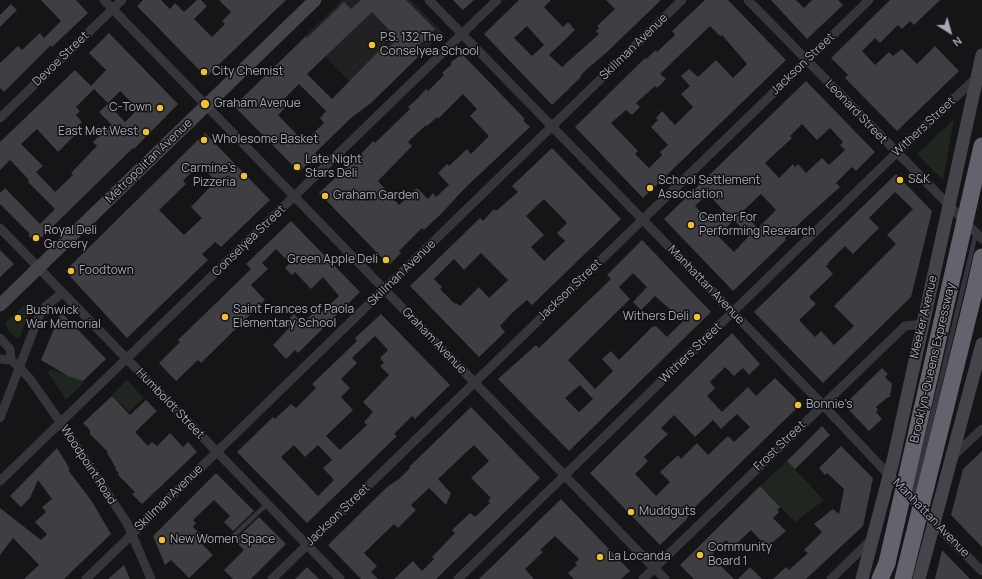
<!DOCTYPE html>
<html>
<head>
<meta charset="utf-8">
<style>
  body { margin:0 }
  #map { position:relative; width:982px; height:579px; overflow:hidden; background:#151416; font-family:Manrope,sans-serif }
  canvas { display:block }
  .north { position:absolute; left:930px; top:12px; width:40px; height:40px; -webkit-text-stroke:3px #100f11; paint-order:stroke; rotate:143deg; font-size:11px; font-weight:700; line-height:16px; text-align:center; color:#a6aab6 }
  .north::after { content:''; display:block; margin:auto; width:14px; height:18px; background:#a6aab6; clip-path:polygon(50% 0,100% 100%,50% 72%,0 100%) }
</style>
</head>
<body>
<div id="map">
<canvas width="982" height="579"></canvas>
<div class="north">N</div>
</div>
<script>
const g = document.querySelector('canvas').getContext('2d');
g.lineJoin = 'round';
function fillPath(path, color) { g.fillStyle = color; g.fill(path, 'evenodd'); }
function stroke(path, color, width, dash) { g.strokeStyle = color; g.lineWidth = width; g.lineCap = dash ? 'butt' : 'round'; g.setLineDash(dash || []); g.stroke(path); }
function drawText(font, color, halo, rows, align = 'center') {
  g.font = font + ' Manrope,sans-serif'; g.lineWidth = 3; g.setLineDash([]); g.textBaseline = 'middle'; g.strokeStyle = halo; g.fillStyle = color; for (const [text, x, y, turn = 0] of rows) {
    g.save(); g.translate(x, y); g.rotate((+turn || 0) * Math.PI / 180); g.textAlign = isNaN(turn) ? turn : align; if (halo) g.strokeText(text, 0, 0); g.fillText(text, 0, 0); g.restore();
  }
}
fillPath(new Path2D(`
  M342,0H411L443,33L371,103L305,36Z`), '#212023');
fillPath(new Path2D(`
  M954,119L943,180L917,154Z
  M27,303L30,304V310L20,337L16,338L9,331L5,323Z
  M50,369L83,381L84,383L66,400L48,373Z
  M127,380L144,398L129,412L112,395Z
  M787,461L824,500L795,522L760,486Z`), '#1f2620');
fillPath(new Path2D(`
  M41,0H76L88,13L52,47L51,45L4,92L0,88V63L18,46L22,50L40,33L44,38L61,21Z
  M143,0H161L170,9L175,3L184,12L197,0H201L207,6L194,19L212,37L225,24L222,21L231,12L219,0H286L206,77L137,6Z
  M361,0H406L435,29L415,49L420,55L371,103L351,118L315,153L317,155L299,172L234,106L306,36L307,38L344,2L351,9ZM372,12L398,39L384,52L381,49L332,99L307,74ZM299,84L326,111L320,118L324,123L304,142L278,115L287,106L282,101Z
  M453,0H474L463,10Z
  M519,0H551L544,7L563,27L568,22L575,30L549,55L562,67L599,34L596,31L599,28L597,26L615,9L606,0H661L606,53L587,69L580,76L581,77L552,105L484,34ZM527,26L544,45L532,56L514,38Z
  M705,0H728L786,60L643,198L575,127L645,58L646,59L656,50L657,52L675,35L672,31ZM710,26L720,36L722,35L747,64L733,78L716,60L698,77L689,69L681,76L690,86L681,94L693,107L675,125L662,111L656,118L658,120L651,127L668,145L660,152L662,155L649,168L635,154L638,151L611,123L626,110L632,115L640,107L636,103L655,86L657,88L666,79L660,74Z
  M771,0H796L804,8L812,0H838L843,5L807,39Z
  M890,0H940L914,25L910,21L902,29L898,25L880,43L875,38L862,51L875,65L889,52L893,56L902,49L917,64L935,46L959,71L897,131L845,78L848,75L831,58Z
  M11,4L17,10L0,27V15Z
  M109,33L178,104L134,149L133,148L36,243L28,235L30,234L0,204V193L5,188L40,224L55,209L28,182L29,180L10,160L0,170V142L75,70L91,86L106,70L89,53ZM94,89L108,103L120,91L138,109L125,122L108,104L99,112L111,124L93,142L97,146L71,173L73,175L55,192L36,172L43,166L21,144L37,129L58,152L74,136L71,133L82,122L76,115L80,111L76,107Z
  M462,54L525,119L523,120L530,127L466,187L442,213L424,230L422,228L399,251L401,253L389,265L319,193L365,150L373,141L375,143L410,109L408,107L418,98L426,89L428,91L444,75L442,73L451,65V62ZM463,94L477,109L470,116L489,136L471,154L467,149L449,166L447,164L438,173L449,185L436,197L433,193L428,199L417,188L399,205L378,181L412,146L408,142L426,125L427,126L437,117L438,119Z
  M806,81L875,152L856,171L852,167L836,183L840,187L803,220L785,238L786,240L733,291L664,219ZM802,124L817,140L830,128L843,142L840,145L845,150L829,165L822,158L806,173L798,164L795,167L793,164L779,178L765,163L792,138L790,136ZM708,194L723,210L710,222L695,206ZM761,194L776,210L758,228L742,212ZM734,220L749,236L734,252L718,236Z
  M205,133L270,200L221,247L215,242L209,248L202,254L208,260L127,338L65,271ZM199,164L212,177L207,181L211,186L191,207L202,218L184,235L159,210L186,184L183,181Z
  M552,148L621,219L532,305L527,300L512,313L500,326L505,332L479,357L410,286L480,218L483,221L494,209L496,211L518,192L512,186ZM544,199L567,223L557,233L565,241L544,261L531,247L544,235L526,216ZM481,253L508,280L489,298L479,287L460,306L456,303L455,304L440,289L442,287L434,279L454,259L464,270Z
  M896,174L932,211L911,297L823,383L754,312ZM895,192L913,209L887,235L896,244L834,306L854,326L834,345L821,331L815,337L799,320L816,304L809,297L833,274L826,266L829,264L828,263L845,246L853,254L879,228L869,218Z
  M291,221L360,292L298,353L295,350L286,359L273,345L290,327L285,322L294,314L303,323L318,308L322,312L339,296L323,277L311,289L295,272L292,275L285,268L290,263L276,249L262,263L268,269L251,285L265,300L201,363L198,360L176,381L159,363L180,342L178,340L251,269L246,264Z
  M642,240L711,312L569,451L498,379L536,345L539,348L611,279L607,275ZM633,273L647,287L633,302L641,310L655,296L683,321L667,337L656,326L652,327L619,360L611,351L602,359L613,371L595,389L568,360L630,299L619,287ZM580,385L593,399L579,412L565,398Z
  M0,250L14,264L0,277Z
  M61,312L106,359L83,381L68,376L41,360Z
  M381,314L450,385L415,419L412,416L394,434L397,436L307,523L237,452L273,417L275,419L291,404L296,408L316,388L312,384L357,341L355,338ZM375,336L388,350L380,358L384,363L380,366L389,375L363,402L373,412L364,422L367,425L340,450L326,436L353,410L341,397L350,388L341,379L357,363L352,358ZM294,445L305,457L318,445L332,460L323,468L334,480L318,496L281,457Z
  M732,333L760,364L749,375L743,368L734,376L725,367L710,382L715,388L707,396L722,412L748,387L756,396L775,378L801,404L694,508L686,520L660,545L590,473ZM737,414L750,427L734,442L728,436L708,455L697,443L681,459L678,455L660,472L670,482L656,496L635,474L648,461L644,457L668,434L661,428L674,415L695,437L713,420L721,429Z
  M882,368L888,374L885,377L892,384L890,397H888L876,407L878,410L876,412L882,419L869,431L844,405Z
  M112,396L130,415L146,400L157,411L135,432L148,446L152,442L157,446L170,433L183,447L188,442L197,452L142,504L132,494L135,492L118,475L119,473L115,469L116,468L107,453L108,452L90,434V430L83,423Z
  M471,407L540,478L436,579H394L413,561L422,571L434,559L432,557L455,533L452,530L470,513L475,517L490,503L488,501L491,498L471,478L489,461L474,445L438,479L451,493L446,505L429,488L411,505L416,510L398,528L394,524L364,553L377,566L371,572L378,579H361L328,545L386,488L400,478L410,468L409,467Z
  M822,426L830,435L795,469L787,461Z
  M841,446L873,478L863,526L806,579H773L786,567L789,570L808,553L804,550L822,532L814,524L833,509L839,514L844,489L827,473L825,475L819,468Z
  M57,448L70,469L68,470L91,500L111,534L64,579H24L39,565L13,538L0,555V508L41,540L47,534L35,522L46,512L42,507L52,499L38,480L30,498L21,507L10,496Z
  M982,451V547L951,515L963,469Z
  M216,473L254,511L233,531L224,522L230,516L214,500L193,520L196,523L193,527L200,534L196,538L213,555L189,578L171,560L165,565L153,536Z
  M760,486L780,507L777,510L779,512L773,518L786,531L767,547L751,530L733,547L726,540L711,556L734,579H694L680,565Z
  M561,499L630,571L621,579H574L568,573L577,565L575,563L579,559L555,536L540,550L543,552L525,569L534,579H479Z
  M259,517L286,544L251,579H233L224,570L244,550L236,542L239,538L238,537Z
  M942,550L970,579H935Z
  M124,565L130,579H108Z
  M307,567L319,579H295Z
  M750,567L762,579H738Z`), '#3f3f43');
stroke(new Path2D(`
  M912,500L976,233
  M227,542L267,504`), '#35363b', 4.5);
stroke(new Path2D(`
  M104,0L665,579
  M429,0L823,405L934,523L982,571
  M748,0L982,239
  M0,118L122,0
  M0,228L340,579
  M0,338L10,349L11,360
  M0,359L11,360L20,368L30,379L61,423L127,523L151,579
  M0,418L39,316L46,306L62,293
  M951,458L982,429
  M0,481L497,0
  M86,579L682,0
  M272,579L869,0
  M458,579L889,160L977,77
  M643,579L905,326L923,324
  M831,579L871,540`), '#35363b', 9);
stroke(new Path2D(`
  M0,305L315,0
  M862,579L893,461L982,55
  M919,579L982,344`), '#44454b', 13);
stroke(new Path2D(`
  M973,297L982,257
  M880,579L887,563`), '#62636c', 17);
stroke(new Path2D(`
  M887,563L982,146
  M903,579L973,297`), '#62636c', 17);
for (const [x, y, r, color] of [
  [372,45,4,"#edc036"],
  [204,72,4,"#edc036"],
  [205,104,5,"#edc036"],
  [160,108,4,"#edc036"],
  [146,132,4,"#edc036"],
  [204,140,4,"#edc036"],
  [297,167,4,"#edc036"],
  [244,176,4,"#edc036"],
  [900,180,4,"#edc036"],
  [650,188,4,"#edc036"],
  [325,196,4,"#edc036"],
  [691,225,4,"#edc036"],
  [36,238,4,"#edc036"],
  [386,260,4,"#edc036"],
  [71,271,4,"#edc036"],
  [225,317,4,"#edc036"],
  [697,317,4,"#edc036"],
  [18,318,4,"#edc036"],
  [798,405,4,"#edc036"],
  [631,512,4,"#edc036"],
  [162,540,4,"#edc036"],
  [700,555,4,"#edc036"],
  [600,557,4,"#edc036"]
]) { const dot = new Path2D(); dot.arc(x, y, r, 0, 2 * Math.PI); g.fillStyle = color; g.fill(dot); stroke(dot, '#100f11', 1.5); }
drawText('12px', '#a6aab6', '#100f11', [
  ["P.S. 132 The",380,38],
  ["Conselyea School",380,52],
  ["City Chemist",212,72],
  ["Graham Avenue",214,104],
  ["C-Town",152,108,"right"],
  ["East Met West",138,132,"right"],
  ["Wholesome Basket",212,140],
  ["Late Night",305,160],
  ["Stars Deli",305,174],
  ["Carmine's",236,169,"right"],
  ["Pizzeria",236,183,"right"],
  ["S&K",908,180],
  ["School Settlement",658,181],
  ["Association",658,195],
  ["Graham Garden",333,196],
  ["Center For",699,218],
  ["Performing Research",699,232],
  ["Royal Deli",44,231],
  ["Grocery",44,245],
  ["Green Apple Deli",378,260,"right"],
  ["Foodtown",79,271],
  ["Saint Frances of Paola",233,310],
  ["Elementary School",233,324],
  ["Bushwick",26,311],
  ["War Memorial",26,325],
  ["Withers Deli",689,317,"right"],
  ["Bonnie's",806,405],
  ["Muddguts",639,512],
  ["New Women Space",170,540],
  ["Community",708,548],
  ["Board 1",708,562],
  ["La Locanda",608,557]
], 'left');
drawText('12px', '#a6aab6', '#100f11', [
  ["Skillman Avenue",634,47,-44],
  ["Devoe Street",61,59,-44],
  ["Jackson Street",803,64,-44],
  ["Leonard Street",856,112,46],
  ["Withers Street",924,127,-43],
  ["Metropolitan Avenue",149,161,-44],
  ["Conselyea Street",249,241,-44],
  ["Skillman Avenue",402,273,-44],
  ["Manhattan Avenue",706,285,46],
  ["Jackson Street",570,290,-44],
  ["Meeker Avenue",924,317,-77],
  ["Graham Avenue",434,341,46],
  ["Withers Street",691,353,-44],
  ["Brooklyn-Queens Expressway",933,363,-77],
  ["Humboldt Street",170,404,46],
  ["Frost Street",780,446,-44],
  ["Woodpoint Road",88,465,57],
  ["Skillman Avenue",169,498,-44],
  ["Jackson Street",338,515,-44],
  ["Manhattan Avenue",931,518,46]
]);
</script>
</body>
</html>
